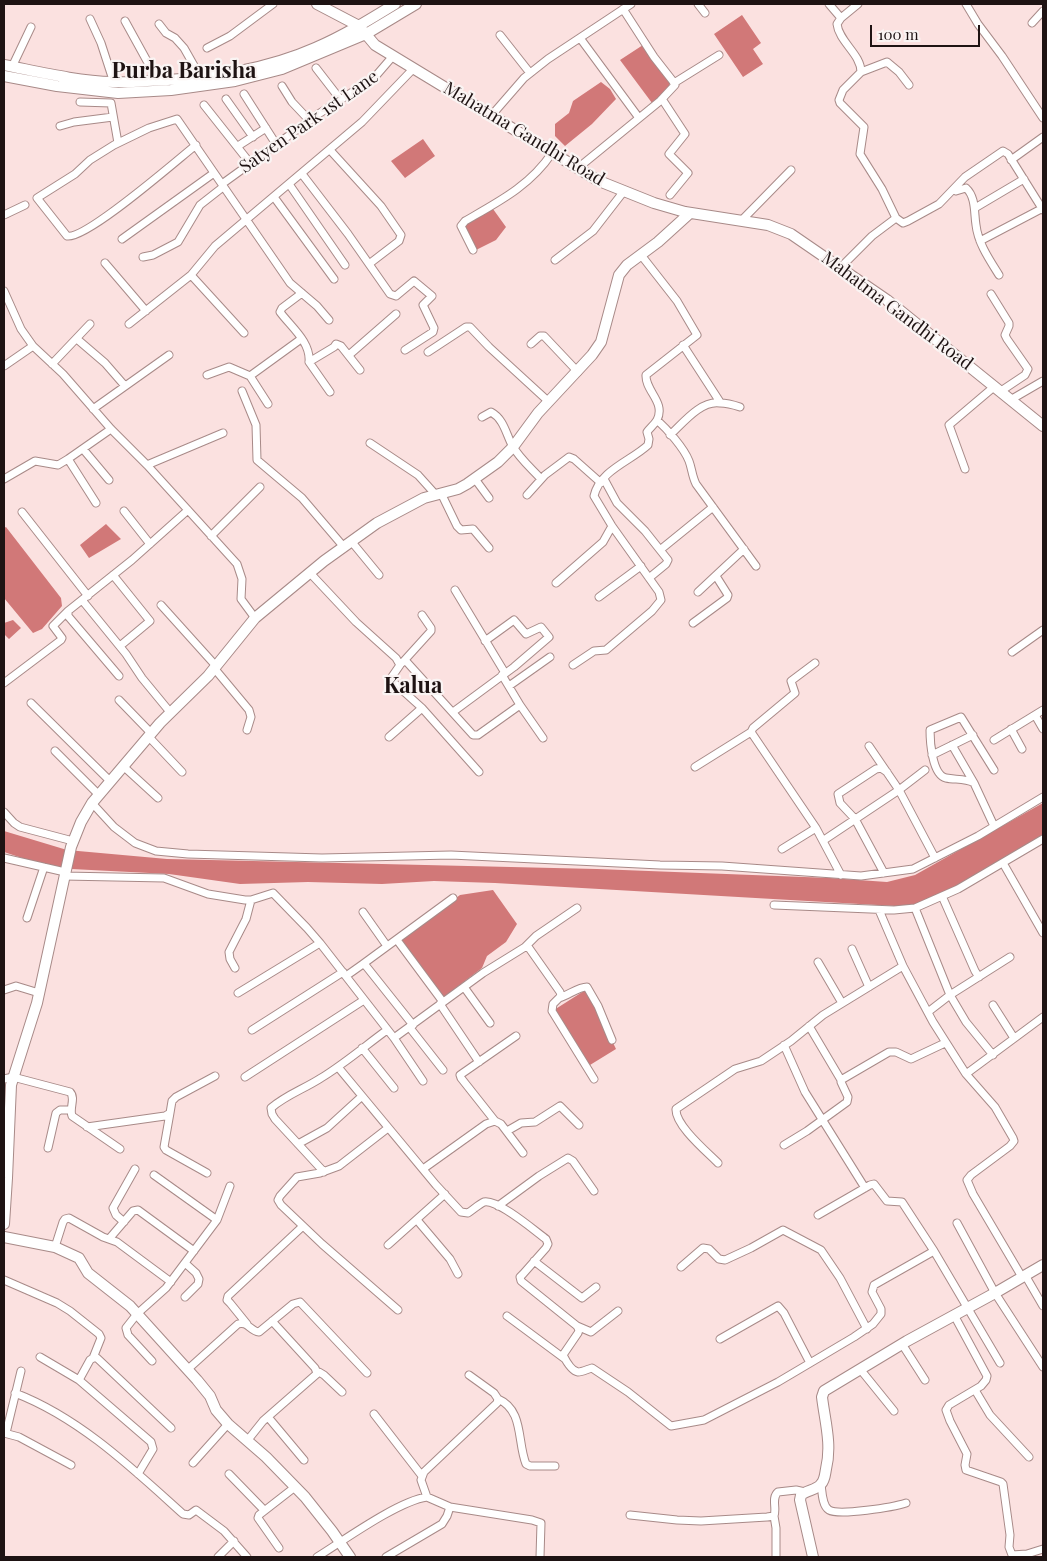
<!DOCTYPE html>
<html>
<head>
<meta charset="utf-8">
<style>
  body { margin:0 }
  #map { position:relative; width:1047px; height:1561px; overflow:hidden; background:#fbe1e0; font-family:"Playfair Display",serif }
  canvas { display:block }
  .frame { position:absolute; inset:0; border:5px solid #1e1313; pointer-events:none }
  .scale { position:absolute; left:870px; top:25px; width:110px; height:22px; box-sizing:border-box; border:2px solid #1e1313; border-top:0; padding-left:6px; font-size:15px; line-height:18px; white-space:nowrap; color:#1e1313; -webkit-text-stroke:4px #faf4f3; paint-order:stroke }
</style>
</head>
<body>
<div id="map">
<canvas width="1047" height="1561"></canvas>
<div class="frame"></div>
<div class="scale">100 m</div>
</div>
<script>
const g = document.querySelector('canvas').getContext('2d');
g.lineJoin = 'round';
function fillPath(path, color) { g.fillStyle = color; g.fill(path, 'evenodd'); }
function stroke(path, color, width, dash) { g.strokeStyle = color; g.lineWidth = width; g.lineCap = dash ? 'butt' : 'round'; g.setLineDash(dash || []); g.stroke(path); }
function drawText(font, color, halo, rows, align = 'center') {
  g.font = font + ' "Playfair Display",serif'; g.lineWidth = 4.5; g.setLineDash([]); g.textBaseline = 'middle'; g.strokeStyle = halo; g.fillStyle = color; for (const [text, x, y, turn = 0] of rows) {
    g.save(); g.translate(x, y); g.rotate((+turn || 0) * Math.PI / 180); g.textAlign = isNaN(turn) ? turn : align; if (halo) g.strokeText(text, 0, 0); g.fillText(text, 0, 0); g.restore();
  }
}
fillPath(new Path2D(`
  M742,15L761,43L753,49L763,64L743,77L714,34Z
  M643,45L669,81L670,88L652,103L620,60Z
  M601,82L610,89L616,99L592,124L565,146L555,136V124L569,113L573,101Z
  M423,139L435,156L405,178L391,161Z
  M493,209L506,227L496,240L474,251L463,226Z
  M106,524L121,539L89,558L80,545Z
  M6,527L61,598L62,606L42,629L33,633L4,598V528Z
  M13,620L21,628L9,639L4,634V623Z
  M1043,803V836L947,893L912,907L495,883L434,881L382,884L308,882L240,884L169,874L52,868L4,852V831L67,850L167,859L597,869L830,878L887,882L915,875Z
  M493,890L517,924L506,942L487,956L482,968L444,997L400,940L460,895Z
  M587,989L616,1049L590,1065L554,1010Z`), '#d17878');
const street = new Path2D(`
  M698,4L705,13
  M829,4L841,18
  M966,4L978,24L1002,56L1043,118
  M90,19L101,43L114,83
  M125,21L158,81
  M1032,23L1043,11
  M159,24L166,33L175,38L184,48L201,78
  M500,35L530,73
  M580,38L639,118
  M207,48L230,36L273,4
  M12,67L31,27
  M316,68L340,99
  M861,72L887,62L899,72L909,85
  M674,83L719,55
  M282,86L292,102L309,120
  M244,94L276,144
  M226,99L253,137
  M662,99L685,134L669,154L688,173L670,195
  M80,102L111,103L118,143
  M204,105L250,163
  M491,116L524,78L548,59L631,4
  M60,126L74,122L113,117
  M196,145C177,160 86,240 67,236L37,198L75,174L90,160L114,145L149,128L177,119L290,283L317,306L329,320
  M238,146L266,128
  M330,150L381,206L401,235L399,241L369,264
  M1011,160L1043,137
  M578,168L660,101L675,85L672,80L654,57L623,9
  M302,174L348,234L390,294L396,296L414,281L432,296L423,305L434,328L433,332L405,350
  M222,184L320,113L374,78L393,56
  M289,184L345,265
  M953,190L956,191L966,188C976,197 974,213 976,225C978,243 989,259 999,275
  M274,197L334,279
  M975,208L1024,179
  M4,215L25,205
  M896,218L903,223L908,221L939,204L965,177L1003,151L1008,154L1043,210
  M741,221L791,170
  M122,239L214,173
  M980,241L1043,208
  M473,250L461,226L465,221C498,202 530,186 552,153
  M143,257L153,255L178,242L200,205L223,187
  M555,260L593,231L624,191
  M105,263L146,311
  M840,268L872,236L896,218L882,189L860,154L864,127L840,103L839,100L843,90L861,72C861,54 839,42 837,24L841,18L858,4
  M191,275L244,333
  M4,291L21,329L33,346L63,374L111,429L147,465L237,564L242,579L241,599L255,618
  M302,293L282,308L280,312C291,327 311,342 309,362L330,392
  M991,294L1009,323V326L1005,335L1007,339L1028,369L1025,375L1001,391
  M129,324L191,275L215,246L362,122L413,69
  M77,339L105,363L125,386
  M531,344L540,336H544L578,372
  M683,345L720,402
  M428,352L466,327H470L489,347L549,402
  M349,355L396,314
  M309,362L334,347L336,344L341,346L360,370
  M52,364L90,324
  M4,366L33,346
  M207,375L229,367L250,376
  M242,391L256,425L257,460L302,498L343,546
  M1012,399L1043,381
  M268,404L250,376L301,339
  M93,409L169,355
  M482,417L491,412C504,419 506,434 512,445C519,458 532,469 541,479
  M657,420C667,429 684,448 689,461C692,469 692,476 696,484L756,566
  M670,435C683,423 701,400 720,403C727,403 734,405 740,407
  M370,443L418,475L436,495
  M83,449L109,480
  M68,459L96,503
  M147,465L223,433
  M965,469L949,425L995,386
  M4,479L35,461L58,465L68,459L111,429
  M475,479L489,498
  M604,479L617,503L645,531L668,560L666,564L649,578
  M441,493L457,526L461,530L473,529L489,548
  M527,495L545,475L569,457L574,459L601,483
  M124,511L150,544
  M22,512L88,596
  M211,536L260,487
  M351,541L379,575
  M660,550L713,507
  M310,573L356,622L396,658L400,665L391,678V680L422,708L479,772
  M113,575L150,621L120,646
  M556,583L603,542L612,526
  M455,590L505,673
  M698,592L744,549
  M599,597L641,566
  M82,600L126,654L142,678L170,712
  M161,605L216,666
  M693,623L727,598L728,595L716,576
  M1012,652L1043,630
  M405,660L473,735H478L520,705L543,738
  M402,663L431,631V628L422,615
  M815,663L791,681L795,693L753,728L751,732L816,828L841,875
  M573,665L594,651L606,650L652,611L661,600L659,592L612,526L594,496C600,470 631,461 648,445L649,439L647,432C650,428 654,425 657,420C666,402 645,391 646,375L697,335L677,301L641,255
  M214,668L249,710L251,717L247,730
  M502,675L520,705
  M119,676L68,616V611L132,560L188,510
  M4,683L61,640L62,638L53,626L68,611
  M509,686L550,657
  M119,700L151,733
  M31,703L110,781
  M453,712L514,667L549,637L541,627L526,634L514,620L485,641
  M1035,715L1043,729
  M1011,729L1022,749
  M148,736L182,772
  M389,737L422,708
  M994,740L1043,710
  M952,745L974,783
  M869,746L899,790L935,858
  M55,751L98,794
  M932,755L973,735
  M123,766L158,798
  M695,767L751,732
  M994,770L961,717L930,730C930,741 932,775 946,778C955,780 965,778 974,783L994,826
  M92,803L114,827L135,843L156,851L188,854L322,858L451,855L660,865L722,866L861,876L913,869L978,836L1043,797
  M4,812L14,823L20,827L73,841
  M824,840L899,790L925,770
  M782,849L816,828
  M4,858L65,872
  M1003,863L1043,933
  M884,873L855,819L840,803L838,794L876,769L881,768L887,772
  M64,876L164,878L208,894L245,900H251L273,893L307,928L320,943L394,1038L423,1081
  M942,896L975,971L979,977
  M774,905L894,910L915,908L958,889L1043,839
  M915,908L950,995L1010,957
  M879,910L903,966L933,1022L966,1074L995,1107L1013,1138L1014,1141L1010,1146L971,1175L967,1180L973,1194L1022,1277
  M363,912L387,946
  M27,918L44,867
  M397,940L443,1002
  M525,947L536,936L577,908
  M852,949L869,987
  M818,962L842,1003
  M363,964L453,898
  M235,968L230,959L229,952L246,919L251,900
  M346,976L363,964L366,966L413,1025
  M464,987L490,1023
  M4,990L16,986L39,993
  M238,993L320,943
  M559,998C569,995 578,987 587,987L598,1006L612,1040
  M440,1004L479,1062
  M993,1005L1014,1038
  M928,1012L950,995L966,1022L993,1055
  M809,1026L841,1080
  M410,1028L443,1070
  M252,1030L343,972
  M394,1038L483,973L525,947L529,948L560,992L561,996L553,1004L552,1011L594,1079
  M784,1045L805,1092L865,1188
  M362,1048L394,1088
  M338,1067L436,1185L461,1212L468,1213C473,1210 479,1204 484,1202C498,1199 535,1231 546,1239L548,1244L546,1248L523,1274L520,1277L521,1281L577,1326L579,1330L578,1333L565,1352L563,1355C566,1361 572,1371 578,1372C582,1372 588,1369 592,1368L628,1392L671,1426L704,1420L778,1382L854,1337L873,1324L881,1314V1309L872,1292L874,1285L934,1251
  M966,1074L1043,1017
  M245,1077L364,1000
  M4,1079L13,1077L70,1092C76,1098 69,1108 72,1116L120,1149
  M170,1113L164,1147L166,1150L207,1173
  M495,1121L461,1078L460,1075L516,1036
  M87,1127L165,1116L170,1113L172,1101L176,1097L215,1076
  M388,1128L339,1166L320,1173L297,1177L280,1196L278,1200L281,1205L322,1244L398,1310
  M507,1131L521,1123L535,1122L560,1106L579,1125
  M298,1144L327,1128L361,1097
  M784,1145L807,1131L847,1102L848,1097L841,1082V1080L889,1052H896L911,1059L945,1043
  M48,1148L56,1113L60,1110H71
  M718,1163C706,1151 675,1125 676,1109L735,1069L761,1061L791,1041L823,1015L903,966
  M423,1169L486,1124L495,1121L501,1124L523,1153
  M324,1172L275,1119L272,1114L271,1108C286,1095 304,1089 321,1078C344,1064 365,1046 387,1030
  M154,1175L217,1220
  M498,1206L539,1176L568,1158L573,1161L594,1191
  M818,1215L870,1185L874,1184L887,1201L902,1202L934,1251L1000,1363
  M417,1220L450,1259L458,1274
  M124,1222L116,1215L113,1208L135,1169
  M957,1223L995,1293L1043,1367
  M109,1239L133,1211L138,1210L194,1251
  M388,1245L445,1194
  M55,1247L63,1222L65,1219L69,1218L103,1237L117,1242L171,1282
  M534,1261L582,1298L596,1287
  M185,1263L196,1273L199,1279L198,1284L185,1297
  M681,1267L703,1248L709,1249L719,1259L725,1260L751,1248L783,1230L821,1250L840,1278L867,1329
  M1025,1275L1043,1306
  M4,1280L57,1303L70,1311L99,1334L101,1338L93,1358
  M954,1315L987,1376L986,1380L981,1386L949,1405L946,1410L950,1421L967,1454L965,1465L966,1470L1001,1482L1003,1484L1010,1535L1009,1547L1012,1555L1027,1554L1043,1549
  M507,1316L565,1359
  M272,1321L315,1368L317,1373
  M247,1324L230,1303L227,1300L228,1296L303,1226
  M577,1326L591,1332L618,1311
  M720,1339L778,1306L784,1313L810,1363
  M902,1344L925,1380
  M40,1357L79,1380L151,1442L153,1449L138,1474
  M152,1361L128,1335L126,1328L137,1314L166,1288L217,1220L230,1186
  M860,1369L894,1411
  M187,1370L238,1324C248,1321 250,1331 259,1332L293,1304L300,1302L367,1373
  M79,1380L90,1360L93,1358H97L171,1428
  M975,1390L990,1415L1029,1457
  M15,1393C80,1418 133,1469 183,1514L189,1515L196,1510L224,1531L247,1557
  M498,1399C524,1410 517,1442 526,1464L530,1466H555
  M374,1414L422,1476
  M268,1417L304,1460
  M4,1433L19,1437L71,1465
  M6,1433L21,1371
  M247,1441L263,1421L319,1372L324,1375L342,1392
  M193,1463L228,1424
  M229,1474L264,1510
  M821,1484C822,1491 822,1506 829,1510C839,1516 894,1507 906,1503
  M427,1497L421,1480L424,1472L497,1403L498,1399L494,1393L469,1375
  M630,1515L677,1520L701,1521L767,1517L774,1516C777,1508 771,1498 778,1492L796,1490L805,1492
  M774,1516L776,1528V1557
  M279,1548L258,1518L259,1515L295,1487
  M218,1557L234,1541
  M317,1557C343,1541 398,1501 427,1497L450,1507L532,1520L541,1523L540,1557
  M386,1557L442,1524L447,1516L450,1507`);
const secondary = new Path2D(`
  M317,4L359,26L375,45L599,181L654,203L685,212L768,225L791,234L887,300L1043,426
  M4,65C40,72 76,81 113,82C124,83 136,82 147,81C204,79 263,71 315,48C343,36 369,20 395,4
  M4,76L57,86L118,93L171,90L235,81L282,69L366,34L416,4
  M4,1224L7,1178L11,1085L37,1003L71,847L81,822L92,803L160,723L208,676L255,618L324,561L377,523L424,498L458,489L467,484L498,462L513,447L538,413L592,355L601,342L619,275L627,265L658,242L690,213
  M4,1237L55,1247L79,1258L88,1273L130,1306L197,1380L210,1396L216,1410L228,1424L266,1457L305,1497L332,1531L350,1557
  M813,1557L800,1500L801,1495C807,1490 817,1490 821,1484C825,1480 825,1474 826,1469C832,1444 825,1422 822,1397L824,1391L907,1341L995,1293L1043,1265`);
stroke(street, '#a88a88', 9);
stroke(secondary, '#a88a88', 12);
stroke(street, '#fff', 7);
stroke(secondary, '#fff', 10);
drawText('18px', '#1e1313', '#faf4f3', [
  ["Satyen Park 1st Lane",309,122,-35],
  ["Mahatma Gandhi Road",524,134,31],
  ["Mahatma Gandhi Road",897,311,37]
]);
drawText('bold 22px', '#1e1313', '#faf4f3', [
  ["Purba Barisha",184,71],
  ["Kalua",413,686]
]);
</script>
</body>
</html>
